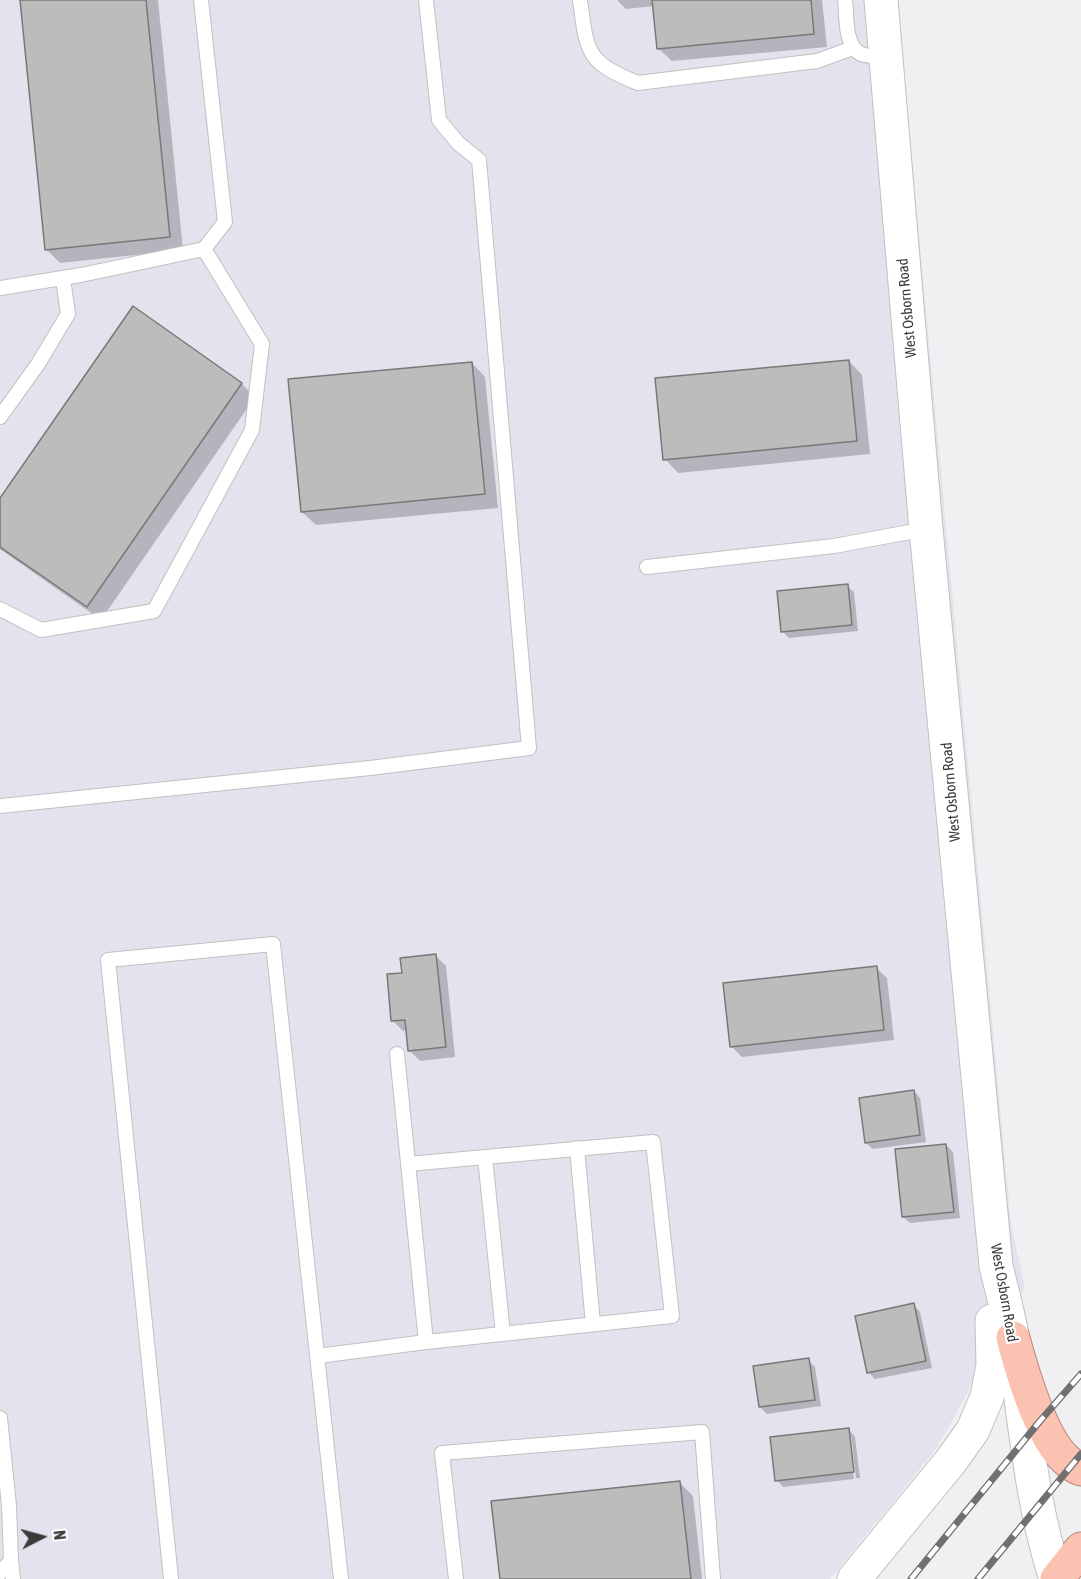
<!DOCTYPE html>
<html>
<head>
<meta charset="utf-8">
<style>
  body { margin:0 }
  #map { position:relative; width:1081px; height:1579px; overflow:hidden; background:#f0f0f2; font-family:"Asap Condensed",sans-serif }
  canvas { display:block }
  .north { position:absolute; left:12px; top:1507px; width:60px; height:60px; -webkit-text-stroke:4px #fff; paint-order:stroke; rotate:84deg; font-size:16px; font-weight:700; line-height:24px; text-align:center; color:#3a3a3a }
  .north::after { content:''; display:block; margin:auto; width:21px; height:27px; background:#3a3a3a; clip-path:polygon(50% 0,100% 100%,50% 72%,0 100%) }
</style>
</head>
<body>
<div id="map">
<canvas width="1081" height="1579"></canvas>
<div class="north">N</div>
</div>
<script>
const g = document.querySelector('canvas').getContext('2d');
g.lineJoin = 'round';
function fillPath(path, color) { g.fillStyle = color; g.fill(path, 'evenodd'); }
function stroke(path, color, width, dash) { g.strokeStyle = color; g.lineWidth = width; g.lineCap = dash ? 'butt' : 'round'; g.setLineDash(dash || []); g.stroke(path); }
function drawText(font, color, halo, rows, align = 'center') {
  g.font = font + ' "Asap Condensed",sans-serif'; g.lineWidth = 4.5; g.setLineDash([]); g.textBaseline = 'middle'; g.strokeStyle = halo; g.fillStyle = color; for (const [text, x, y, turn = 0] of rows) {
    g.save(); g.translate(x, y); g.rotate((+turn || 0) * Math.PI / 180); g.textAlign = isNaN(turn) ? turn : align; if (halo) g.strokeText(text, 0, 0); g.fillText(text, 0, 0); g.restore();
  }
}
fillPath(new Path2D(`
  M0,0H897L1011,1224L1025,1288L937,1448L830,1579H0Z`), '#e2e3ec');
fillPath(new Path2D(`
  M21,0H158L183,250L60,263L46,249Z
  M617,0H822L827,47L672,61L658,48L654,6L626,9Z
  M133,308L242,384L255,397L101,620L0,549V500Z
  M849,361L862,375L870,454L678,473L665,459Z
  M472,363L485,377L498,508L316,525L302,512Z
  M847,586L854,592L858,631L789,638L782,631Z
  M436,956L446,966L455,1057L420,1061L409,1050L407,1030L403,1031L392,1020Z
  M876,968L887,978L894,1040L742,1057L731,1046Z
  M914,1091L920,1098L926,1142L873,1149L866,1143Z
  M946,1145L953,1152L960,1218L910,1223L903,1217Z
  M914,1305L920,1312L932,1368L875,1379L869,1373Z
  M808,1360L815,1367L821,1406L767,1414L760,1407Z
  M849,1430L855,1437L860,1478H856L851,1435H848L854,1479L783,1487L777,1480Z
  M679,1482L693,1496L702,1579H501Z`), '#0003');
const building = new Path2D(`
  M20,0H146L170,237L45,250Z
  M652,0H811L814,34L657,49Z
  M133,306L242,383L87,607L0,547V498Z
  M849,360L857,441L663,460L655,378Z
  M472,362L485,494L301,512L288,379Z
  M848,584L852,625L781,632L777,591Z
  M436,954L446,1047L408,1051L405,1020L391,1021L387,974L402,973L400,958Z
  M877,966L884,1030L730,1047L723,983Z
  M914,1090L920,1135L865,1143L859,1098Z
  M946,1144L954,1212L902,1217L895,1149Z
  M914,1303L926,1361L867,1373L855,1316Z
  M809,1358L815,1400L759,1407L753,1366Z
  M849,1428L854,1472L775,1481L770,1437Z
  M680,1481L691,1579H500L491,1501Z`);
fillPath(building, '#bdbbbc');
stroke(building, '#797777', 1.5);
const service = new Path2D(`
  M580,0C587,53 586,62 638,83L817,61L853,48
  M845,0C847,16 844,46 861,54C867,57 878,55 885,56
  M0,288L81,275L204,249L225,222L201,0
  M0,417L38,364L68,314L63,279
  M647,567L834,546L926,529
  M0,609L41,630L154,611L252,430L262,344L204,249
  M0,806L370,768L529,748L479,160L458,143L439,120L426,0
  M577,1148L593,1324
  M485,1157L503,1334
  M408,1164L653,1142L672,1316L426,1342
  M318,1356L426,1342L397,1054
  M0,1418L9,1506L11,1560L0,1573
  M11,1560L13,1579
  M171,1579L108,960L273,944L341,1579
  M456,1579L442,1453L702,1432L713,1579`);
const tertiary = new Path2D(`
  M881,0L926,529L996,1266C1002,1291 1009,1316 1013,1341C1025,1421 1031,1502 1056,1579
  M854,1579L951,1461L973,1430L987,1397L993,1366L992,1321`);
const trunk = new Path2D(`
  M1013,1338C1022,1371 1045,1458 1081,1469
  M1057,1579L1081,1549`);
stroke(service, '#c0c1c2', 16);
stroke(tertiary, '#c0c1c2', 35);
stroke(trunk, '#b7887b', 35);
stroke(service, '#fff', 14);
stroke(tertiary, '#fff', 33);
stroke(trunk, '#fbc2b2', 33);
const rail = new Path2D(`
  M911,1579L1040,1421L1081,1374
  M978,1579L1081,1454`);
stroke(rail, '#707070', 7);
stroke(rail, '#fff', 4.5, [14]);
drawText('15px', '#3a3a3a', '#fff', [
  ["West Osborn Road",907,308,-95],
  ["West Osborn Road",951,792,-95],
  ["West Osborn Road",1004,1293,80]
]);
</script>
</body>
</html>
